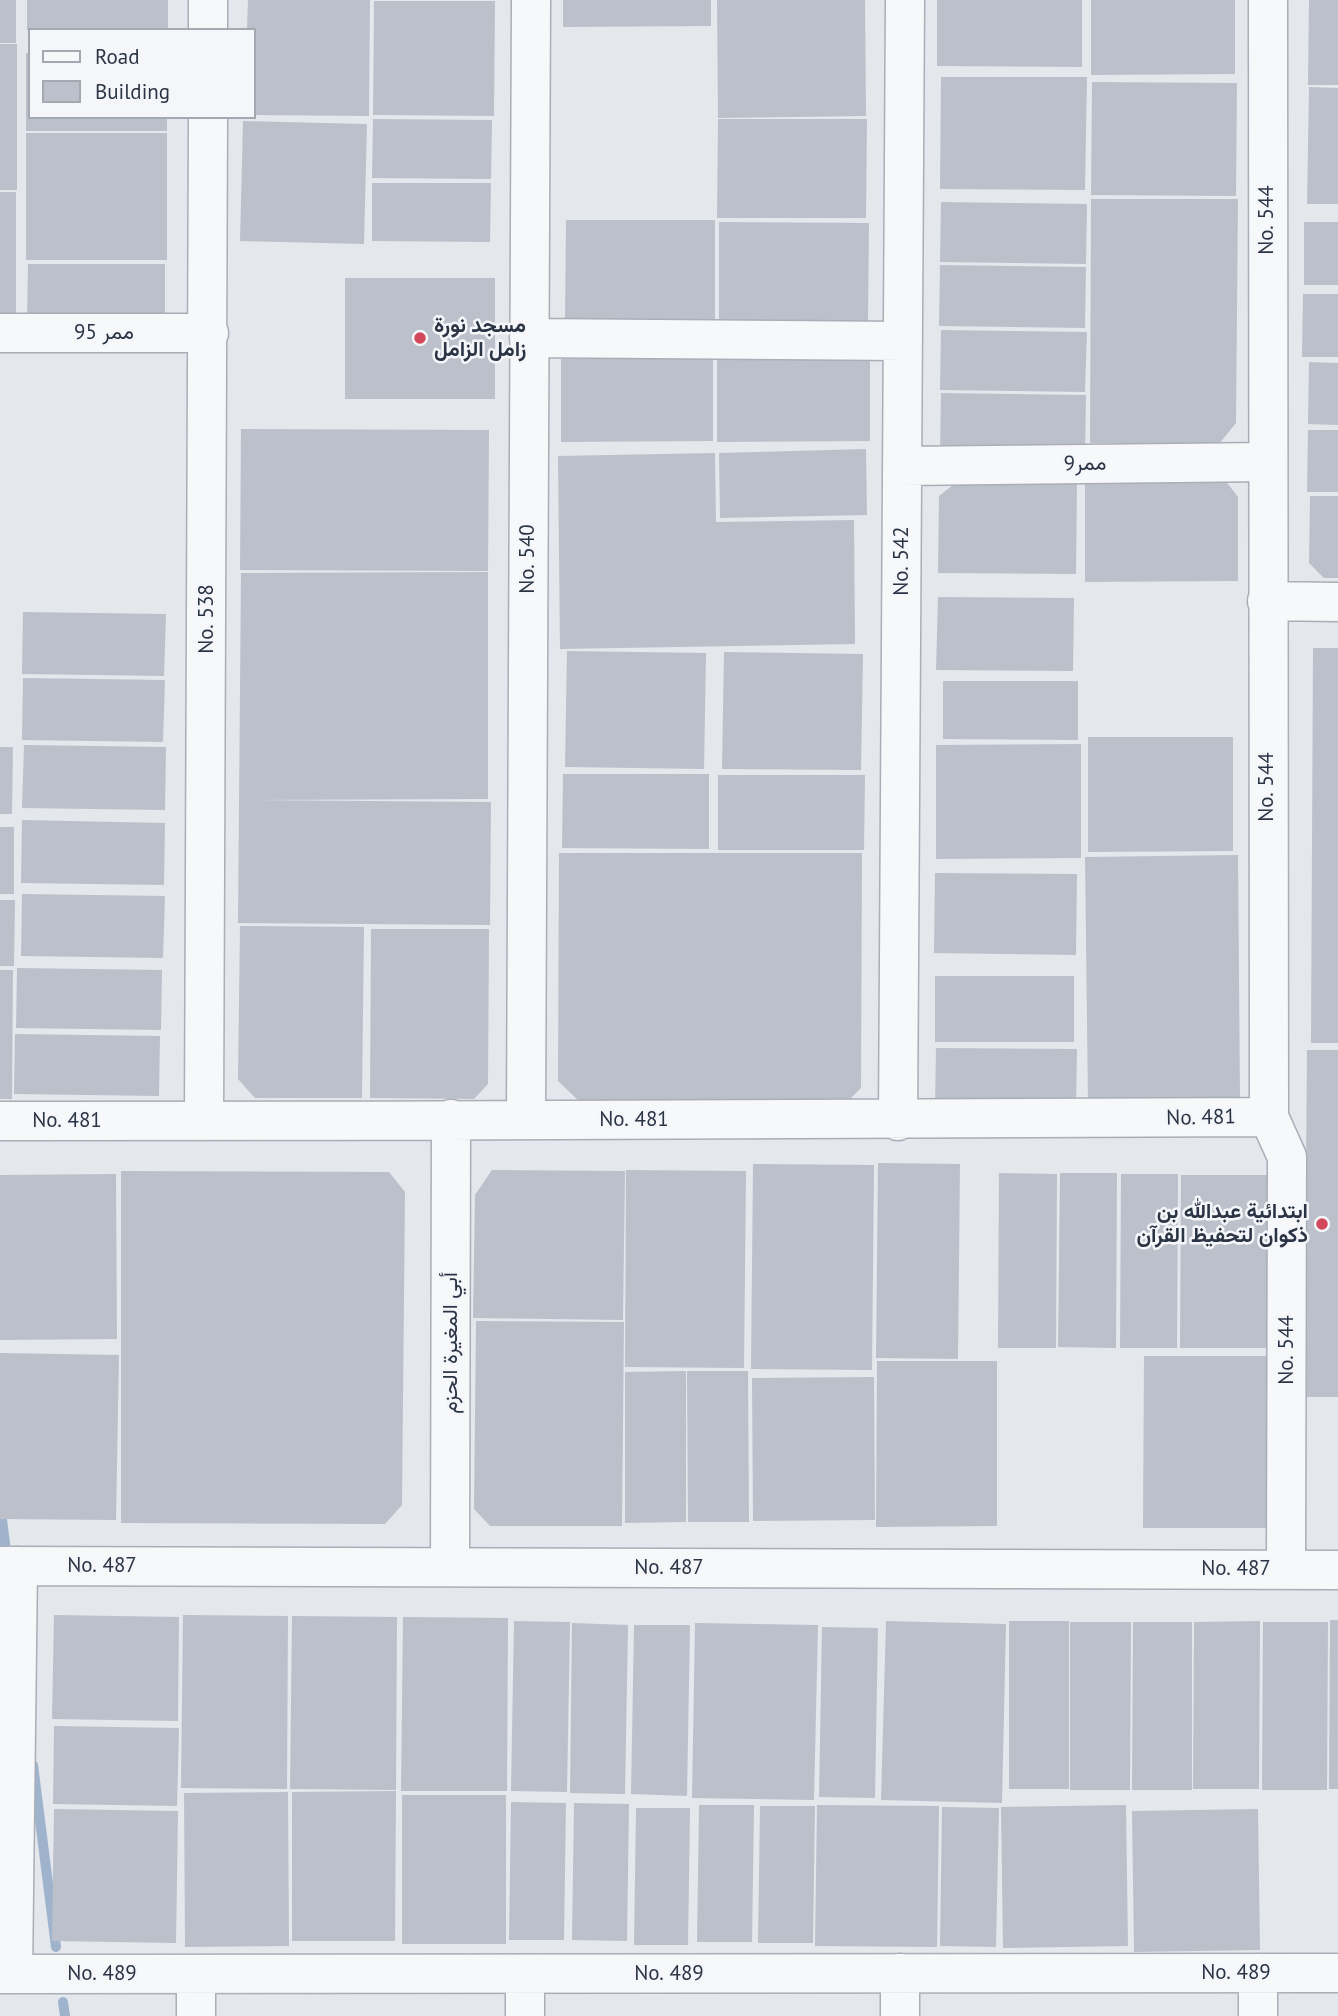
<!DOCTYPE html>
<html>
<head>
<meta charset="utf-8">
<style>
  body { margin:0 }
  #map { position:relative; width:1338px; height:2016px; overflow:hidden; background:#e4e7ec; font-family:"PT Sans",sans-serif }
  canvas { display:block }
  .legend { position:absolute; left:28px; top:28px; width:228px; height:91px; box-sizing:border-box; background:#f4f6f9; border:2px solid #a4a8b1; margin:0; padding:9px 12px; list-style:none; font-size:21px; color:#2b3445 }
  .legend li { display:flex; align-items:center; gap:14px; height:35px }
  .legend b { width:35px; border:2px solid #a4a8b1 }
</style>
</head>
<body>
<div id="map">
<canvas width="1338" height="2016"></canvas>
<ul class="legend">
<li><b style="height:9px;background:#f7f8fa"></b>Road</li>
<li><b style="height:19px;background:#bbc0ca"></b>Building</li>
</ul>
</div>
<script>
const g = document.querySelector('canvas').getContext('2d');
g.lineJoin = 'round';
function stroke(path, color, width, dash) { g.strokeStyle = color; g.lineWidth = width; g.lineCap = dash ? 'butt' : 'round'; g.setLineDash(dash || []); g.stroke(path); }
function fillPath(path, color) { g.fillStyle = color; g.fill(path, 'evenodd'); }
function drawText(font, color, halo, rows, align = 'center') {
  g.font = font + ' "PT Sans",Vazirmatn,sans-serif'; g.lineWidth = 5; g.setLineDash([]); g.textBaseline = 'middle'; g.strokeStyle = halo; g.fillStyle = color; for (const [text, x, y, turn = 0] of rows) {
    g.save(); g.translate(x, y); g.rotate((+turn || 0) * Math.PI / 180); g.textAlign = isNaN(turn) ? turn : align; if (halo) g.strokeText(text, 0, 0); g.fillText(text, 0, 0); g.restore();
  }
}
stroke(new Path2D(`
  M0,1504L7,1559
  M33,1765L56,1947
  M63,2002L65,2016`), '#9fb4cc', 10);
fillPath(new Path2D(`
  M0,0H16V43H0Z
  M27,0H168V30H27Z
  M248,0H370L369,116L254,115V30H247Z
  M563,0H711V26L563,27Z
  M717,0H865L866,116L718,118Z
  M937,0H1082V67L937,66Z
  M1091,0H1235V74L1091,75Z
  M1309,0H1338V85H1308Z
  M374,1H495L494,116L373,115Z
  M0,44H17V190H0Z
  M26,53H30V117H167V131H26Z
  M941,77H1087L1085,190L940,189Z
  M1092,82L1237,83L1236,196L1091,195Z
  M1309,87L1338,88V204H1307Z
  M373,119L492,120L491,179L372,178Z
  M718,119H867L866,218H717Z
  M243,121L367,124L364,244L240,241Z
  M26,133H167V260H26Z
  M372,183H491L490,242L372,241Z
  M0,192H16V316H0Z
  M1091,199H1238L1236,423L1219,444L1090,443Z
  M941,202L1087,204L1086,264L940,262Z
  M566,220H715V319H565Z
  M719,222L869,223L868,321H719Z
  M1304,222H1338V285H1304Z
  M28,264H165V322H27Z
  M940,265L1086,267L1085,328L939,326Z
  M345,278H495V399H345Z
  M1303,294H1338V357H1302Z
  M941,330L1087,332L1085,392L940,390Z
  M713,358V441L561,442V359Z
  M870,358V441L717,442V359Z
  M1309,362L1338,363V425L1308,424Z
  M941,393L1086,395L1085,456L940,453Z
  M241,429L489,430L488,571L240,570Z
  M1308,430H1338V492H1307Z
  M866,449L867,515L720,518L719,453Z
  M715,453L716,522L854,520L855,644L560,649L558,456Z
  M1225,480L1238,497V581L1085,582V481Z
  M957,482L1077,484L1076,574L938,573L939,496Z
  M1310,496H1338V578H1324L1309,563Z
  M488,572V799L250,800L491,802L490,925L238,923L241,573Z
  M938,597L1074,598L1073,671L936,670Z
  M23,612L166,614L164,676L22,674Z
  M1313,648H1338V1043H1311Z
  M567,651L706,653L704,769L565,767Z
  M724,652L863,654L861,770L722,769Z
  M23,678L165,680L163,742L22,740Z
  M943,681H1078V740L943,739Z
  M1088,737H1233V851L1088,852Z
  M1081,744V858L936,859V745Z
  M24,745L166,747L165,810L22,808Z
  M0,747H13L12,814H0Z
  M563,774H709V849L562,848Z
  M718,775H865L864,850H718Z
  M22,820L165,823L164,885L21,883Z
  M0,827H14V894H0Z
  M559,853H862L861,1088L843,1106L580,1102L558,1081Z
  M1238,855L1240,1100L1088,1102L1085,857Z
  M935,873L1077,874L1076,955L934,953Z
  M22,894L165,896L163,958L21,956Z
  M0,900H15L14,966H0Z
  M240,926L364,927L362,1098H255L238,1079Z
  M371,929H489L488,1084L474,1099L370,1098Z
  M17,968L162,970L161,1030L16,1028Z
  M0,970H13L12,1099H0Z
  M935,976H1074V1042H935Z
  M15,1034L160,1036L159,1096L14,1094Z
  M936,1048L1077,1049L1076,1108L935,1107Z
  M1307,1050H1338V1397H1304Z
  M878,1163L960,1164L958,1359L876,1358Z
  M753,1164L874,1165L872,1370L751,1369Z
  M492,1170L625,1171L623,1320L473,1318L475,1195Z
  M626,1170L746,1171L744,1368L625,1367Z
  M121,1171L389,1172L405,1192L402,1505L385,1524L121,1523Z
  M999,1173L1057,1174L1056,1348H998Z
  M1060,1173H1117L1116,1348L1058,1347Z
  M116,1174L117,1339L0,1340V1175Z
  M1121,1174H1178L1177,1348H1120Z
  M1181,1175H1267V1348H1180Z
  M476,1321L624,1322L622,1526H490L474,1509Z
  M0,1353L119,1355L116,1520L0,1519Z
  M1144,1356H1268L1267,1528H1143Z
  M877,1361H997V1526L876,1527Z
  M686,1371V1522L625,1523V1372Z
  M687,1371H748L749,1522H688Z
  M874,1377L875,1520L753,1521L752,1378Z
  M54,1615L179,1617L178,1721L52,1719Z
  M183,1615L288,1616L287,1789L181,1788Z
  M292,1616L397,1617L396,1790L290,1789Z
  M403,1617L508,1618L507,1791H401Z
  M1330,1620H1338V1789H1329Z
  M514,1621L570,1622L567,1792L511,1791Z
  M886,1621L1006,1624L1002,1803L881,1800Z
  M1009,1621H1069V1789H1009Z
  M1260,1621L1259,1789H1193L1194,1622Z
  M1070,1622H1131L1130,1790H1070Z
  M1133,1622H1192V1790H1132Z
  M1263,1622H1328L1327,1790H1262Z
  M572,1623L628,1625L625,1794L570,1793Z
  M695,1623L818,1625L814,1800L692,1798Z
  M634,1625H690L687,1796L631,1794Z
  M822,1627L878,1628L875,1798L819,1797Z
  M54,1726L179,1728L177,1806L53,1804Z
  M396,1791L395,1941H292V1792Z
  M288,1792L289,1946L185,1947L184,1793Z
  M402,1795H506V1944H402Z
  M511,1802L566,1803L564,1940H509Z
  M574,1803L629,1804L627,1941L572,1940Z
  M699,1805H754L752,1942H697Z
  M817,1805L939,1806L937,1947L815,1946Z
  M1126,1805L1128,1946L1003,1948L1001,1807Z
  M760,1806H815L813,1943H758Z
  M942,1807L999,1808L996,1947L940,1946Z
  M636,1808H690L688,1945H634Z
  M54,1809L178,1811L176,1943L52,1941Z
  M1258,1809L1260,1950L1134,1952L1132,1811Z`), '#bbc0ca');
const street = new Path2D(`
  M208,0V30
  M1268,0L1269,1117L1287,1157L1286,1570
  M0,333H209
  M529,338L903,341
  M902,466L1267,462
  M1267,601L1338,602
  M526,1119L531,0
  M204,1120L208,117
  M0,1121C423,1120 846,1122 1269,1117
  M898,1121L905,0
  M0,1566L1338,1570
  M450,1567L451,1119
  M1258,1973V2016
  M0,1974L1338,1973
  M13,1974L18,1566
  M196,2016V1974
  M525,2016V1974
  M900,2016V1973`);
stroke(street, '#a9aeb7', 41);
stroke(street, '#f7f8fa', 38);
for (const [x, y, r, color] of [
  [420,338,7,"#d1495b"],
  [1322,1224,7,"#d1495b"]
]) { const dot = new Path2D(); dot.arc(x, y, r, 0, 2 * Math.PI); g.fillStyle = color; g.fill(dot); stroke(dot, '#f4f6f9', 2.5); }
drawText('21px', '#2b3445', '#f4f6f9', [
  ["No. 544",1267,220,-90],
  ["ممر 95",104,333],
  ["ممر9",1085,464,-1],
  ["No. 540",528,559,-90],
  ["No. 542",902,561,-90],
  ["No. 538",207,619,-90],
  ["No. 544",1267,787,-90],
  ["No. 481",1201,1118,-1],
  ["No. 481",634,1120],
  ["No. 481",67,1121],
  ["أبي المغيرة الحزم",451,1343,-90],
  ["No. 544",1287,1350,-90],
  ["No. 487",102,1566],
  ["No. 487",669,1568],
  ["No. 487",1236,1569],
  ["No. 489",1236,1973],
  ["No. 489",102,1974],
  ["No. 489",669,1974]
]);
drawText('bold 21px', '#2b3445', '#f4f6f9', [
  ["مسجد نورة",434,326],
  ["زامل الزامل",434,350],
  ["ابتدائية عبدالله بن",1308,1212,"right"],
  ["ذكوان لتحفيظ القرآن",1308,1236,"right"]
], 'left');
</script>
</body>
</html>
